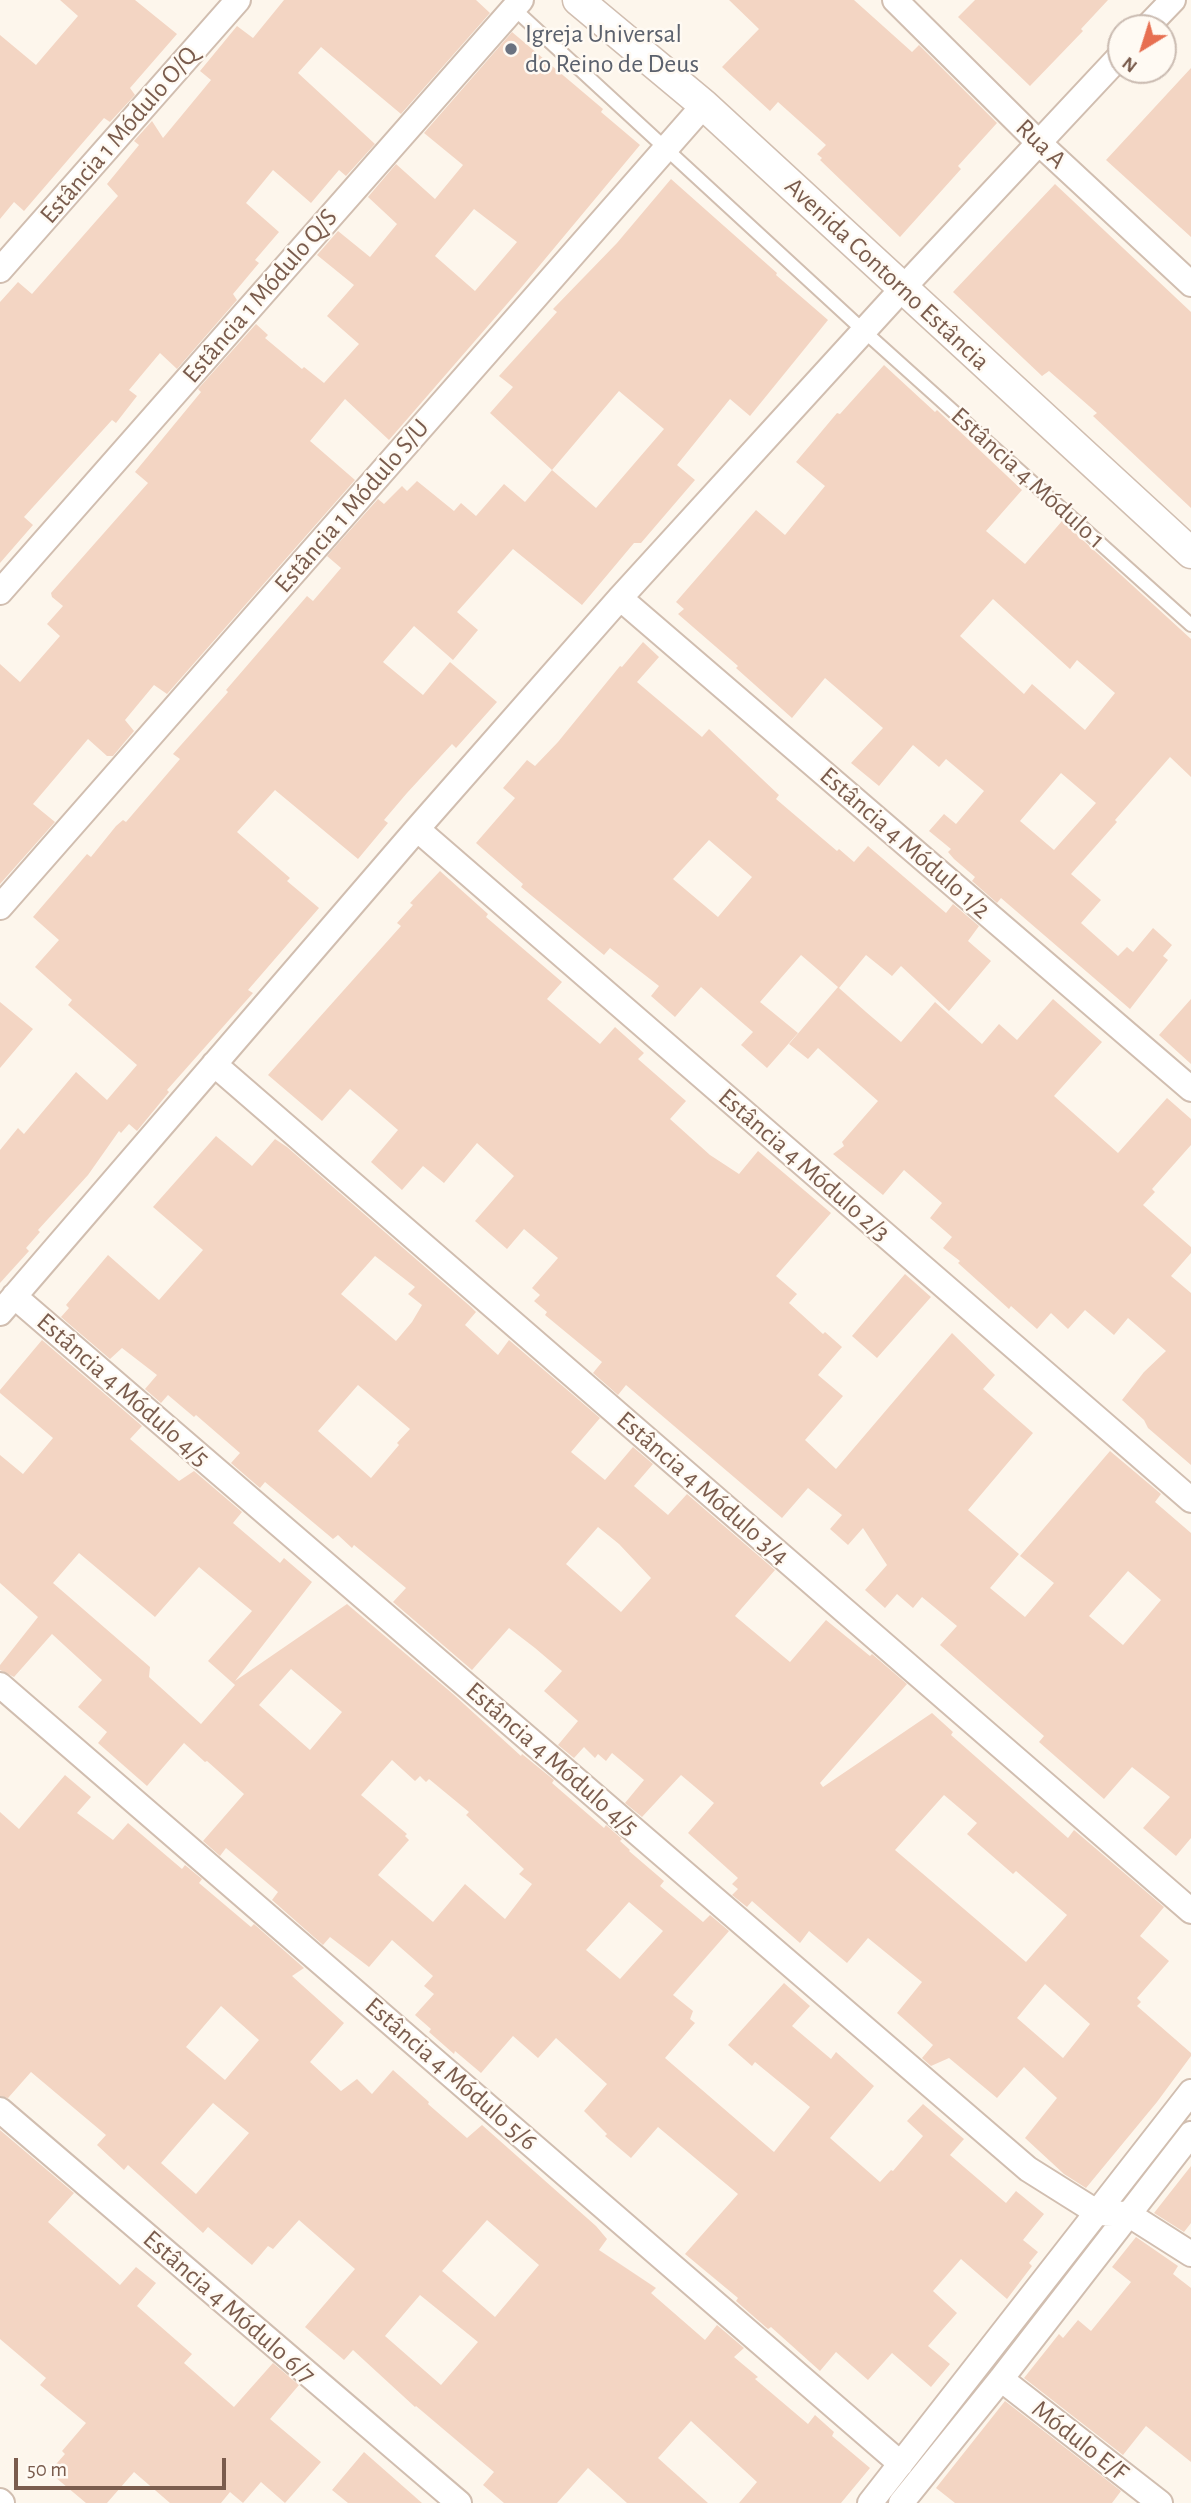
<!DOCTYPE html>
<html>
<head>
<meta charset="utf-8">
<style>
  body { margin:0 }
  #map { position:relative; width:1191px; height:2503px; overflow:hidden; background:#fdf6ec; font-family:"Alegreya Sans",sans-serif }
  canvas { display:block }
  .north { position:absolute; left:1107px; top:14px; width:70px; height:70px; box-sizing:border-box; background:#fffaf3; border:2px solid #cabbb1; border-radius:50%; rotate:218deg; font-size:19px; font-weight:700; line-height:28px; text-align:center; color:#7a5c4d }
  .north::after { content:''; display:block; margin:auto; width:24px; height:32px; background:#e76f51; clip-path:polygon(50% 0,100% 100%,50% 72%,0 100%) }
  .scale { position:absolute; left:14px; top:2458px; width:212px; height:32px; box-sizing:border-box; border:4px solid #7a5c4d; border-top:0; padding-left:9px; font-size:21px; line-height:24px; white-space:nowrap; color:#7a5c4d; -webkit-text-stroke:5px #fffaf3; paint-order:stroke }
</style>
</head>
<body>
<div id="map">
<canvas width="1191" height="2503"></canvas>
<div class="north">N</div>
<div class="scale">50 m</div>
</div>
<script>
const g = document.querySelector('canvas').getContext('2d');
g.lineJoin = 'round';
function fillPath(path, color) { g.fillStyle = color; g.fill(path, 'evenodd'); }
function stroke(path, color, width, dash) { g.strokeStyle = color; g.lineWidth = width; g.lineCap = dash ? 'butt' : 'round'; g.setLineDash(dash || []); g.stroke(path); }
function drawText(font, color, halo, rows, align = 'center') {
  g.font = font + ' "Alegreya Sans",sans-serif'; g.lineWidth = 5; g.setLineDash([]); g.textBaseline = 'middle'; g.strokeStyle = halo; g.fillStyle = color; for (const [text, x, y, turn = 0] of rows) {
    g.save(); g.translate(x, y); g.rotate((+turn || 0) * Math.PI / 180); g.textAlign = isNaN(turn) ? turn : align; if (halo) g.strokeText(text, 0, 0); g.fillText(text, 0, 0); g.restore();
  }
}
fillPath(new Path2D(`
  M60,0H135L177,34L130,88L135,95L110,122L104,118L24,211L14,202L0,219V35L36,65L78,16Z
  M284,0H476L490,13L401,114L321,47L298,73L375,144L346,176L339,170L311,203L273,170L246,203L279,232L255,260L259,263L233,294L237,300L177,369L160,353L129,390L137,396L116,423L112,420L24,517L33,525L0,563V302L18,282L32,294L118,196L107,184L139,145L134,141L152,121L163,138L211,80L200,71L237,26L253,38Z
  M729,0H854L912,52L919,45L997,123L958,166L961,169L900,237L820,160L822,158L817,154L826,145L778,102L770,111L722,67L759,29Z
  M975,0H1108L1081,29L1083,31L1030,86L958,17Z
  M512,32L603,109L601,112L640,145L520,289L389,440L345,399L310,441L355,480L167,694L154,685L125,720L134,731L113,756H107L88,739L33,804L55,822L0,884V664L20,682L60,636L47,624L63,606L52,597L51,593L148,483L135,472L201,392L198,389L256,324L268,335L265,338L302,369L304,367L324,383L359,344L327,316L354,285L317,255L338,231L370,257L397,224L368,197L396,164L435,199L463,165L424,133ZM474,209L517,242L475,291L435,256Z
  M1191,68V237L1106,160Z
  M671,179L777,273L776,275L828,320L750,416L730,399L677,465L695,480L641,543H634L582,605L513,549L457,612L478,630L453,660L414,626L383,662L423,695L450,662L497,702L456,748L452,744L407,793L384,820L388,823L358,859L275,790L237,832L290,878L287,881L319,908L248,990L253,993L167,1090L169,1092L137,1131L129,1124L121,1133L119,1131L88,1175L38,1230L40,1232L26,1248L29,1251L0,1283V1150L18,1128L24,1134L76,1072L107,1100L137,1065L68,1005L72,1000L35,967L59,940L33,917L87,854L91,857L116,826L123,820L126,822L180,759L173,754L213,709L228,692L226,690L307,596L313,601L341,568L327,556L378,499L384,504L402,486L407,491L417,481L454,511L461,503L476,516L504,484L525,502L552,470L490,413L513,387L499,376L557,312L553,309L617,243ZM619,391L664,429L596,508L552,470Z
  M1055,184L1191,312V508L1093,416L1097,413L1049,371L1042,376L953,292Z
  M884,365L935,412L937,410L1022,490L986,531L1025,564L1062,521L1191,639V777L1170,757L1115,820L1117,822L1071,874L1101,900L1081,923L1118,956L1127,947L1133,952L1153,928L1172,945L1163,956L1168,960L1130,1009L1001,898L997,903L972,881L975,877L954,859L948,852L951,849L929,831L944,814L956,824L984,791L946,759L939,767L913,745L879,786L851,763L883,728L825,678L792,718L736,668L738,666L678,614L684,609L676,602L756,510L785,535L825,486L796,462L837,413L840,414ZM993,599L1070,669L1077,660L1115,693L1085,730L1032,684L1024,694L960,636ZM1061,773L1096,803L1054,850L1020,821Z
  M643,642L659,657L637,682L702,737L709,729L779,795L776,799L837,851L839,849L854,862L868,846L946,913L953,904L979,926L968,941L991,961L949,1011L901,966L892,976L866,955L839,988L866,1012L901,1042L935,1002L982,1044L999,1024L1017,1040L1053,999L1102,1042L1054,1096L1118,1153L1167,1098L1191,1119V1145L1152,1189L1155,1192L1143,1205L1191,1247V1253L1171,1276L1191,1293V1465L1148,1428L1144,1420L1122,1400L1144,1372L1166,1351L1128,1318L1114,1335L1085,1310L1068,1329L1051,1313L1037,1329L1011,1306L1009,1309L958,1263L960,1261L943,1248L952,1237L930,1218L942,1203L904,1170L883,1195L833,1154L844,1146L842,1142L878,1101L818,1048L808,1059L789,1044L838,987L801,955L760,1002L798,1033L767,1068L741,1045L753,1032L701,987L675,1017L651,996L659,986L610,948L604,955L521,887L523,884L476,843L515,798L503,788L527,760L535,766L558,742L620,666L622,667ZM709,840L752,877L718,917L673,879Z
  M440,871L488,914L486,917L562,982L547,999L600,1044L615,1027L644,1053L638,1059L686,1101L670,1119L710,1155L739,1174L758,1151L831,1213L776,1276L797,1294L789,1303L823,1334L825,1332L842,1347L818,1375L843,1396L805,1440L836,1469L952,1333L995,1375L983,1389L1033,1433L968,1510L1019,1554L990,1588L1025,1617L1054,1583L1020,1556L1110,1451L1161,1494L1155,1502L1191,1533V1838L1176,1856L1143,1828L1170,1797L1132,1767L1104,1799L1039,1742L1044,1736L940,1645L957,1626L922,1597L913,1608L897,1594L885,1608L865,1590L887,1565L863,1528L848,1545L830,1529L842,1515L808,1488L782,1518L626,1385L618,1395L593,1373L602,1362L545,1315L547,1312L534,1301L540,1295L532,1288L558,1258L524,1229L507,1249L475,1221L514,1176L477,1143L444,1183L423,1166L402,1190L371,1162L398,1130L376,1111L350,1089L322,1121L268,1075L401,926L397,923L413,905L410,903ZM1128,1571L1161,1600L1123,1645L1089,1616Z
  M1191,999V1064L1159,1035Z
  M0,1002L33,1029L0,1068Z
  M216,1136L252,1166L275,1139L287,1147L471,1307L476,1312L465,1325L498,1355L509,1340L600,1418L571,1452L605,1480L633,1447L653,1464L634,1486L668,1515L687,1494L775,1570L735,1616L790,1662L826,1620L870,1656L872,1654L907,1684L820,1783L823,1787L932,1713L953,1732L951,1735L1068,1838L1074,1830L1164,1907L1140,1936L1169,1961L1137,1998L1141,2002L1137,2006L1191,2053V2056L1157,2102L1086,2188L1064,2174L1025,2138L1057,2098L1024,2067L997,2098L949,2058L931,2066L922,2058L933,2045L897,2013L922,1982L868,1938L847,1963L809,1931L800,1943L752,1901L747,1907L732,1895L738,1889L732,1884L738,1878L688,1833L714,1803L681,1775L642,1817L625,1803L644,1780L612,1753L606,1761L598,1754L595,1758L584,1747L574,1758L558,1745L578,1721L544,1691L562,1671L535,1648L509,1628L472,1670L393,1602L406,1588L354,1545L352,1548L338,1535L333,1539L265,1482L260,1488L231,1463L240,1453L196,1415L194,1417L168,1395L161,1403L145,1389L157,1375L122,1348L110,1359L61,1317L69,1308L66,1305L108,1255L159,1300L203,1250L153,1207ZM375,1256L415,1287L408,1294L422,1305L412,1322L396,1341L341,1294ZM358,1385L410,1429L397,1443L399,1445L371,1478L318,1431ZM598,1527L619,1544L651,1578L621,1612L566,1564ZM944,1795L977,1823L967,1834L1013,1874L1016,1871L1067,1915L1026,1962L895,1850ZM1045,1984L1090,2024L1063,2058L1017,2018Z
  M905,1274L931,1297L877,1358L852,1336Z
  M42,1340L142,1426L130,1439L179,1481L194,1471L242,1512L233,1523L280,1563L284,1558L312,1582L235,1681L347,1604L453,1694L521,1756L522,1754L554,1780L552,1783L604,1828L606,1825L622,1839L620,1841L630,1850L629,1851L664,1881L660,1886L703,1922L710,1915L729,1931L673,1995L693,2011L690,2019L695,2023L665,2058L774,2152L810,2107L755,2062L752,2066L728,2045L784,1983L810,2006L792,2026L831,2059L836,2052L874,2086L830,2138L880,2182L891,2170L893,2171L923,2136L907,2121L923,2104L964,2139L950,2155L1006,2203L1016,2191L1044,2214L1023,2240L1038,2252L1029,2263L1032,2266L1007,2299L961,2259L933,2291L957,2313L928,2346L950,2364L931,2387L892,2353L868,2380L836,2352L820,2371L771,2327L768,2329L736,2301L738,2298L685,2254L738,2194L658,2127L631,2158L605,2136L607,2134L584,2111L607,2084L556,2038L538,2058L513,2036L481,2073L455,2051L454,2054L429,2032L431,2029L415,2015L434,1994L424,1986L433,1976L392,1940L369,1967L330,1937L323,1945L272,1900L278,1892L226,1848L220,1856L203,1841L244,1794L207,1761L205,1762L184,1743L147,1786L98,1743L107,1732L78,1707L102,1680L52,1634L14,1677L0,1670V1665L38,1617L0,1583V1455L23,1474L53,1438L0,1393V1390ZM79,1553L155,1617L199,1567L252,1611L208,1661L235,1685L201,1724L149,1677L150,1667L53,1583ZM291,1669L342,1712L310,1750L259,1705ZM392,1760L415,1781L420,1776L426,1782L429,1779L469,1812L466,1815L524,1869L519,1874L532,1884L505,1919L465,1884L433,1922L378,1875L409,1840L405,1836L407,1834L361,1795ZM629,1902L663,1931L620,1979L586,1950Z
  M65,1775L91,1797L77,1813L113,1840L128,1823L182,1869L185,1865L202,1879L199,1883L251,1927L254,1924L304,1968L292,1976L344,2023L310,2062L341,2091L357,2079L372,2094L393,2070L429,2102L428,2104L467,2138L482,2125L596,2226L607,2239L599,2250L656,2288L651,2293L705,2340L717,2325L744,2348L734,2357L758,2377L755,2379L808,2424L815,2415L834,2432L832,2436L870,2468L841,2503H739L757,2482L691,2421L658,2458L708,2503H627L588,2468L557,2503H504L483,2485L494,2472L416,2406L415,2407L353,2350L344,2360L305,2327L355,2269L299,2220L273,2249L268,2246L252,2265L208,2227L203,2233L128,2165L124,2170L97,2145L106,2135L31,2072L8,2098L0,2096V1812L19,1829ZM221,2006L259,2040L225,2080L186,2047ZM213,2103L249,2133L196,2194L161,2163ZM487,2220L539,2265L495,2317L442,2271ZM420,2295L478,2342L441,2385L385,2336Z
  M0,2130L74,2193L48,2222L120,2285L136,2267L156,2283L137,2306L192,2354L184,2363L234,2407L273,2363L299,2385L270,2419L321,2462L285,2503L261,2482L243,2503L230,2492L221,2503H170L134,2472L107,2503H86L49,2472L65,2454L62,2451L86,2423L40,2385L46,2378L0,2339Z
  M1191,2166V2223L1184,2232L1154,2213Z
  M1136,2237L1178,2266L1173,2274L1191,2288V2462L1146,2426L1123,2455L1024,2378L1059,2334L1063,2338L1078,2320L1091,2331L1131,2282L1112,2267Z
  M1005,2401L1121,2491L1112,2503H955L936,2488Z
  M364,2452L422,2503H348L332,2490Z`), '#f3d5c3');
const service = new Path2D(`
  M510,5L865,332L1191,625`);
const minor = new Path2D(`
  M895,0L1038,142L1191,284
  M1146,28L1173,0
  M0,270L238,0
  M0,592L521,0
  M620,598L1191,1089
  M417,829L1191,1500
  M0,907L704,105
  M214,1064L1191,1911
  M14,1296L1028,2169L1098,2213L1128,2214L1191,2254
  M0,1313L417,829L620,598L902,289L1121,55
  M0,1685L901,2464
  M0,2110L459,2503
  M1001,2379L1160,2503
  M0,2501L2,2503
  M870,2503L1191,2092
  M901,2503L1001,2379L1191,2134`);
const tertiary = new Path2D(`
  M578,0L704,105L1191,553`);
stroke(service, '#d1beb0', 16);
stroke(minor, '#d1beb0', 28);
stroke(tertiary, '#d1beb0', 33);
stroke(service, '#fff', 12);
stroke(minor, '#fff', 24);
stroke(tertiary, '#fff', 30);
for (const [x, y, r, color] of [
  [511,49,7,"#6b7280"]
]) { const dot = new Path2D(); dot.arc(x, y, r, 0, 2 * Math.PI); g.fillStyle = color; g.fill(dot); stroke(dot, '#fffaf3', 2.5); }
drawText('26px', '#5b616d', '#fffaf3', [
  ["Igreja Universal",525,34],
  ["do Reino de Deus",525,64]
], 'left');
drawText('26px', '#7a5c4d', '#fffaf3', [
  ["Estância 1 Módulo O/Q",119,135,-49],
  ["Rua A",1041,144,44],
  ["Avenida Contorno Estância",887,274,43],
  ["Estância 1 Módulo Q/S",260,296,-49],
  ["Estância 4 Módulo 1",1028,478,42],
  ["Estância 1 Módulo S/U",352,506,-49],
  ["Estância 4 Módulo 1/2",905,843,41],
  ["Estância 4 Módulo 2/3",804,1165,41],
  ["Estância 4 Módulo 4/5",123,1390,41],
  ["Estância 4 Módulo 3/4",703,1488,41],
  ["Estância 4 Módulo 4/5",552,1759,41],
  ["Estância 4 Módulo 5/6",451,2074,41],
  ["Estância 4 Módulo 6/7",229,2307,41],
  ["Módulo E/F",1080,2441,38]
]);
</script>
</body>
</html>
